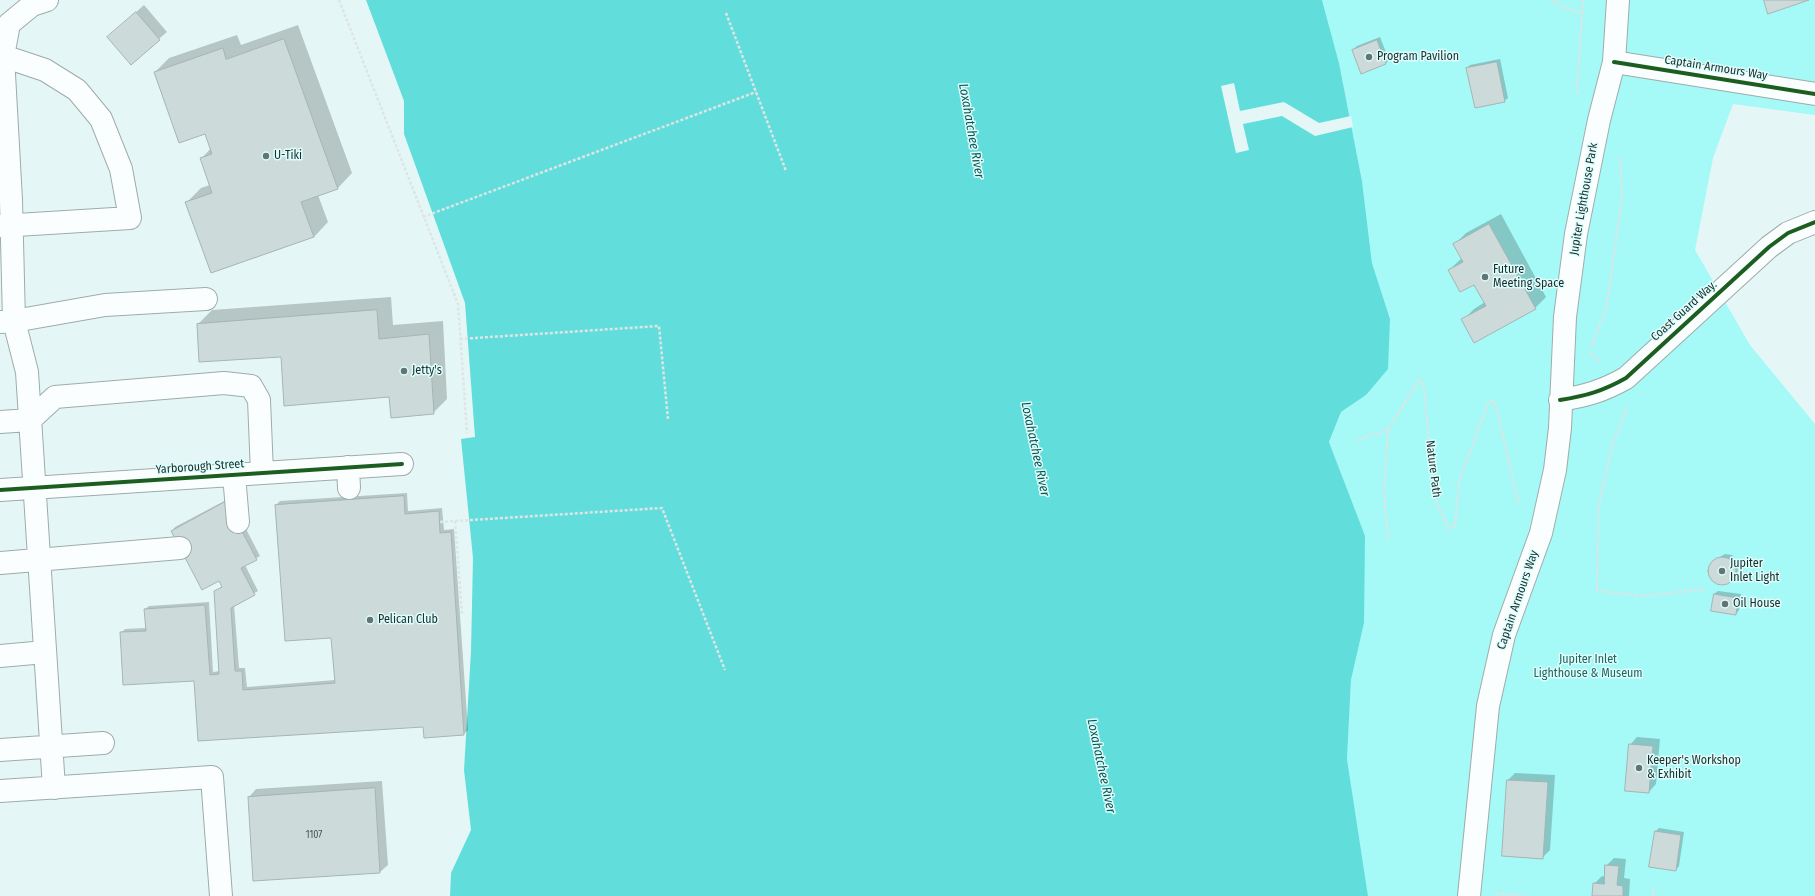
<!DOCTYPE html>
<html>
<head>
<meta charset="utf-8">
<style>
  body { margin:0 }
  canvas { display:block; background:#e4f7f6 }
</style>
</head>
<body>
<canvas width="1815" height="896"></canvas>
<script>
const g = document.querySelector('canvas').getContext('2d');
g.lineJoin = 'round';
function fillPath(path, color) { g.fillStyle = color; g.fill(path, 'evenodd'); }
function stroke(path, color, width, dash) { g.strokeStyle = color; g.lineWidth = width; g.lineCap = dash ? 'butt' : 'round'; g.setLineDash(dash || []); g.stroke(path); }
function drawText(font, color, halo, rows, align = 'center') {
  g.font = font + ' "Fira Sans Condensed",sans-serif'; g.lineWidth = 3; g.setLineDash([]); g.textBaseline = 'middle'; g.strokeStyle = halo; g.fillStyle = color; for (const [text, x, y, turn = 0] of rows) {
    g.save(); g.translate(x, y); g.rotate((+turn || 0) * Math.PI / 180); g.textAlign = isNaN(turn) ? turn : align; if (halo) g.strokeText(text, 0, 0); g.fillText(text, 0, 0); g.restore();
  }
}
fillPath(new Path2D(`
  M1322,0H1815V115L1733,104L1713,158L1695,250L1750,345L1815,424V896H1368L1347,759L1351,680L1364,623L1344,481L1329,442L1341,412L1366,395L1390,319L1372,263L1362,181L1339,63Z`), '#a5f9f7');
fillPath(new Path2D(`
  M366,0H1322L1339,63L1362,181L1372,263L1390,319L1388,369L1366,395L1341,412L1329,442L1365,536L1364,623L1351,680L1347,759L1368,896H450L451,873L471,830L464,770L471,651L473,558L461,439L475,437L465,303L404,134V101Z`), '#61dedc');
fillPath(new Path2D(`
  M1234,83L1240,111L1284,102L1319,123L1351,116L1353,127L1315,136L1282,116L1243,124L1249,150L1236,153L1221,86Z`), '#e4f7f6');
fillPath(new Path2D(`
  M144,5L167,32L131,63L116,30Z
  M298,25L352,173L338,188L318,195L328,222L314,237L212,272L187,202L201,188L210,185L201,159L211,148L206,133L155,72L169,58L237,35L241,45Z
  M1380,37L1389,60L1386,63L1362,72L1353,50L1357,46Z
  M1500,59L1508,98L1504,101L1467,68L1470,65Z
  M1501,214L1546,297L1535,308L1463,320L1474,309L1485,302L1475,283L1449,270L1462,258L1455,244L1466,233Z
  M391,297L393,325L443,321L447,399L433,413L198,324L212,310Z
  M407,493L408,511L442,508L444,530L454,529L468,730L464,734L424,736V726L198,740L195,680L121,633L125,629L146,628L145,609L149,606L209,602L213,672L220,671L215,592L222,586L219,580L172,531L175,527L230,498L260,556L245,565L258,591L234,605L239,668H245L247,687L335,680L332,637L276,505L280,501Z
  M1725,554L1732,555L1739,565L1737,574L1724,583L1714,581L1709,570L1714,560Z
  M1718,591L1741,594L1739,610L1736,614L1714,594Z
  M1637,737L1660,739L1656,784L1649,792L1630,745Z
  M1515,773L1555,775L1550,850L1542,858L1508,780Z
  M382,781L388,865L380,872L254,880L249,797L256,789Z
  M1659,828L1684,832L1679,866L1676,870L1656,831Z
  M1614,858L1626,859L1624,878L1630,879L1629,896H1593L1594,884L1602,876L1605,877L1606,866Z`), '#0003');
const building = new Path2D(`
  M1764,0H1809L1768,14Z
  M136,12L160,40L131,65L107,37Z
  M284,39L338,189L301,202L314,237L211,273L185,202L212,193L200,158L212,154L205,134L179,143L154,72L223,48L226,59Z
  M1377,40L1386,64L1361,74L1352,50Z
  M1497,62L1505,102L1475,108L1466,68Z
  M1489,224L1536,309L1474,343L1461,319L1486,306L1474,285L1460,292L1448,270L1463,262L1453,244Z
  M377,310L379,339L429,334L434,414L391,418L389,397L284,406L281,357L199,362L197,324Z
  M404,496L405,514L439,511L440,533L451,532L464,735L424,738L423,727L198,741L194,681L123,685L120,632L146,631L144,609L205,605L210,675L219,674L214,591L222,587L219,581L202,590L171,531L226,501L257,560L241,568L255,595L231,608L235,671H242L243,690L335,683L331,638L285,641L275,505Z
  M1708 571a14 14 0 1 1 28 0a14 14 0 1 1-28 0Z
  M1714,594L1738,598L1736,615L1711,611Z
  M1629,744L1653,746L1649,793L1625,791Z
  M1507,780L1548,782L1543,859L1502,856Z
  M375,788L380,873L253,881L248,797Z
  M1655,831L1681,835L1676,871L1649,867Z
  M1605,865L1619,866L1617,885L1623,886V896H1592L1593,883L1604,884Z`);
fillPath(building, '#ccdada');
stroke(building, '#a6b5b4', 1);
const minor = new Path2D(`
  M0,57L3,56L11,200L14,321L27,372L54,788
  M1614,62L1815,94
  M0,226L130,218L121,169L101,119L77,90L45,70L3,56L9,24L32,5L47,0
  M0,322L14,321L105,305L206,299
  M1560,400C1586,396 1603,391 1626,378L1769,247L1788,233L1815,222
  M0,422L30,420L55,397L224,383L251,386L259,400L262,473
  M348,467L349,488
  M234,475L238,522
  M0,490L402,464
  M0,563L180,548
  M0,656L45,652
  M0,750L103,743
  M0,791L212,777L221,896
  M1469,896L1488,706L1504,635L1541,533L1555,470L1560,428L1565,317L1576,234L1599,120L1614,62L1618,0`);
stroke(minor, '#9dacab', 24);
stroke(new Path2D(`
  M339,0L458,304L467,433
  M1551,0L1565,8L1582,13
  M726,13L786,171
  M1578,93L1577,91L1583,0
  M423,217L756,92
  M460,339L659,326L668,419
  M1591,347L1607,306L1622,196L1620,158
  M1590,352L1598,362
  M1627,408L1613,443L1598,509L1597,591L1644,596L1706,589
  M1357,441L1367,436L1388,430
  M455,521L462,614
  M440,522L662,508L725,670
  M1388,538L1384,492L1388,430L1419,380L1424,386L1434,496L1448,528L1455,526L1459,481L1489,401L1495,402L1519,505
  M1496,893L1527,896
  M1653,896L1654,887`), '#dfe4e4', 2.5, [3, 2]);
stroke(minor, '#fbfefe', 22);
stroke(new Path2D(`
  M1614,62L1815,94
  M1560,400C1586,396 1603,391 1626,378L1769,247L1788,233L1815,222
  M0,490L402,464`), '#1b5e20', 4);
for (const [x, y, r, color] of [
  [1369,57,4,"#647373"],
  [266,156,4,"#647373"],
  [1485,277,4,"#647373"],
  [404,371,4,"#647373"],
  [1722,571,4,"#647373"],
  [1725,604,4,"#647373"],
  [370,620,4,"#647373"],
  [1639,768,4,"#647373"]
]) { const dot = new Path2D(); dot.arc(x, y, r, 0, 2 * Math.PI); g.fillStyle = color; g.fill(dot); stroke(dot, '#dcfffd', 1.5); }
drawText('10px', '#4a5858', null, [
  ["1107",314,835]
]);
drawText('12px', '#1f2c2c', '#dcfffd', [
  ["Program Pavilion",1377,57],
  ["U-Tiki",274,156],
  ["Future",1493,270],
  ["Meeting Space",1493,284],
  ["Jetty's",412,371],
  ["Jupiter",1730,564],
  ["Inlet Light",1730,578],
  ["Oil House",1733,604],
  ["Pelican Club",378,620],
  ["Keeper's Workshop",1647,761],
  ["& Exhibit",1647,775]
], 'left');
drawText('12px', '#1f2c2c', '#dcfffd', [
  ["Captain Armours Way",1716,68,9],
  ["Jupiter Lighthouse Park",1584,199,-80],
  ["Coast Guard Way.",1684,311,-42],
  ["Yarborough Street",200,467,-4],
  ["Nature Path",1433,469,83],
  ["Captain Armours Way",1518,600,-71]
]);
drawText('12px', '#246362', '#dcfffd', [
  ["Jupiter Inlet",1588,660],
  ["Lighthouse & Museum",1588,674]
]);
drawText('italic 13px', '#105352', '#dcfffd', [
  ["Loxahatchee River",971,131,80],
  ["Loxahatchee River",1035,449,78],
  ["Loxahatchee River",1101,766,78]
]);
</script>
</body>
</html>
